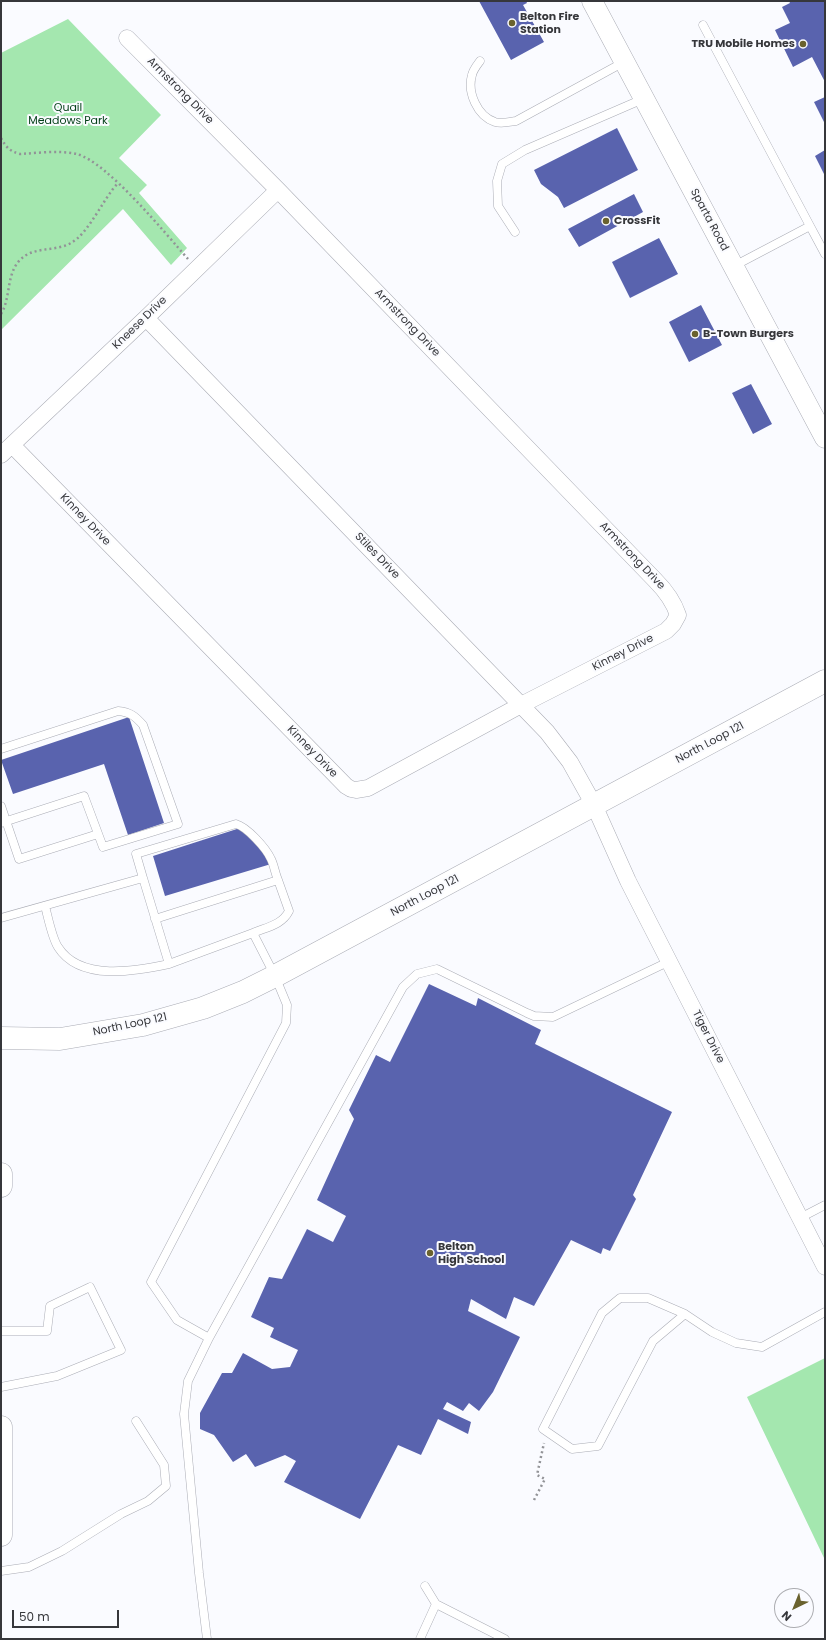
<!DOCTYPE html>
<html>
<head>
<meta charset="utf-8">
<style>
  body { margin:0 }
  #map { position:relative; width:826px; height:1640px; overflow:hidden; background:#fafbff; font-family:Poppins,sans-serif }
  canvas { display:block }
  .frame { position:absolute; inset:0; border:2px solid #36373b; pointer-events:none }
  .north { position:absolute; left:774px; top:1588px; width:40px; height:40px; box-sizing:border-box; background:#fafbff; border:1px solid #acadb1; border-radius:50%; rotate:223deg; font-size:11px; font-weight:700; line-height:16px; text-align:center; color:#36373b }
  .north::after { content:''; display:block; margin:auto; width:14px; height:18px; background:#6a622e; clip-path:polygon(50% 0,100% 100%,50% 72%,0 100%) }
  .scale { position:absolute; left:12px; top:1610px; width:107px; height:18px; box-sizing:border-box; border:2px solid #36373b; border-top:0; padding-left:5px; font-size:12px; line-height:14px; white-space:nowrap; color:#36373b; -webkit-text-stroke:3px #fafbff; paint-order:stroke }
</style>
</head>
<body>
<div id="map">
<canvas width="826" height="1640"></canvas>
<div class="frame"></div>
<div class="north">N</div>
<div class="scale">50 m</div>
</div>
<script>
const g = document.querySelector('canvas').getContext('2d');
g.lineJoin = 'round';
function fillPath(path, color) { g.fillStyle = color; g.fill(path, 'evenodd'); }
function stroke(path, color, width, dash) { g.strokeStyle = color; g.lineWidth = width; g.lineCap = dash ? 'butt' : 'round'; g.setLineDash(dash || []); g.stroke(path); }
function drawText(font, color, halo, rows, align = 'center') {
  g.font = font + ' Poppins,sans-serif'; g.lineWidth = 4; g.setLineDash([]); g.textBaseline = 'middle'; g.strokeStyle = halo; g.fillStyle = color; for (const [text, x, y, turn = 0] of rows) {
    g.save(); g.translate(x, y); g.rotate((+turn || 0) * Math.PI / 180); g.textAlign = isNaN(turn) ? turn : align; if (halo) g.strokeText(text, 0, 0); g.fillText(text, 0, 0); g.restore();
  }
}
fillPath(new Path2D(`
  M68,19L161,115L119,158L147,185L139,193L187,248L171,265L123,209L1,330V53Z
  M825,1358V1560L747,1397Z`), '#a4e7af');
fillPath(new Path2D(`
  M479,1H526L527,3L523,5L544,42L511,60Z
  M789,1H825V82L812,57L793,67L775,30L790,23L782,7L790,3Z
  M825,97V124L814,102Z
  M617,128L638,170L564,208L558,197L541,184L534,170Z
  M825,150V176L815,156Z
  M634,194L643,212L579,247L568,229Z
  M659,238L678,274L630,298L612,262Z
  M701,305L722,345L689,362L669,322Z
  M751,384L772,424L753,434L732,393Z
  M129,717L164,823L128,835L104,764L13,794L1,760Z
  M240,828L269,858L271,864L165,896L153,856Z
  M429,984L476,1006L478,998L541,1030L535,1044L672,1112L633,1195L636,1199L610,1251L603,1248L601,1254L571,1240L534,1306L514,1297L506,1319L471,1299L468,1311L520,1337L493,1392L479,1411L469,1403L463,1411L447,1402L443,1409L471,1422L468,1434L438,1419L421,1455L398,1445L360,1519L284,1482L296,1461L285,1455L255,1467L246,1454L233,1462L214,1435L200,1429V1413L222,1373H232L243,1353L272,1369L290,1367L298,1350L270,1337L274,1328L251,1317L269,1277L282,1279L307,1229L333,1242L346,1216L317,1200L354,1119L349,1110L376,1055L390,1062Z`), '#5963ae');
const service = new Path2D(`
  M703,25L810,226
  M480,61C477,65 473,70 472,75C467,92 477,116 495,122C502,124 509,122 516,121L624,62
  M515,232L498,206L497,181L502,164L525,150L643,99
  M734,266L810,226L825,254
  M1,749L118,711C130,712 135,716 143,725L178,824L103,847L84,796L1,823
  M1,806L19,859L98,834
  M143,878L136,854L236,824C247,827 266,848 271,859C274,865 275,873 278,880
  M45,906C48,917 52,938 58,947C80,982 136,971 169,964
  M1,918L143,878L169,964L253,933L275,976L287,1005L286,1023L151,1282L177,1320L209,1338
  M155,919L278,880L289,911C282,925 267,927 253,933
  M800,1218L825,1205
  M685,1314L653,1341L598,1446L572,1449L543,1429L602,1313L620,1298H648L685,1314L712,1332L736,1343L762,1347L825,1312
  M1,1331H47L50,1306L90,1287L121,1350L57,1376L1,1387
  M1,1571L29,1567L62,1551L121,1514L148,1501L166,1486L164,1465L136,1421
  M436,1604L505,1639
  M207,1639L199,1573L184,1414L188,1381L209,1338L403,987L417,974L437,969L527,1013L534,1016L553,1017L670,961
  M420,1639L436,1604L425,1586`);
const minor = new Path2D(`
  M146,318L547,732L570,762L594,805L628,881L825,1267
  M12,445L346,786L351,789L356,790L368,788L521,705L666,631L673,624L678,615C673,600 665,590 655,580L278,190L127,38
  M1,455L146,318L278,190`);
const tertiary = new Path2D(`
  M592,1L825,438`);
const secondary = new Path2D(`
  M1,1038L60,1039L143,1025L203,1008L243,992L275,976L825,681
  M1,1174V1186
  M1,1427V1535`);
stroke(service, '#aaacb5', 9);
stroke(minor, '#aaacb5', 17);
stroke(tertiary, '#aaacb5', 21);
stroke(secondary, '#aaacb5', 23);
stroke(new Path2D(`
  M1,138C6,147 9,151 20,154C38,153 59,150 77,154C107,162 166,234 188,259
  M1,314C11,298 6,274 20,260C33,246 55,252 71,243C89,233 103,199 118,183
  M534,1500L545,1479L537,1475L544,1443`), '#929397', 2.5, [2, 3]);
stroke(service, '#fff', 8);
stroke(minor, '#fff', 16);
stroke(tertiary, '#fff', 20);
stroke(secondary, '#fff', 22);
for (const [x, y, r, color] of [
  [512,23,4,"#6a622e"],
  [803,44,4,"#6a622e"],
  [606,221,4,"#6a622e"],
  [695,334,4,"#6a622e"],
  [430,1253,4,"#6a622e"]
]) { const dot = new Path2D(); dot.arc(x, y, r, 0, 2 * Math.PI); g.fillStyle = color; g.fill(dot); stroke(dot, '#fafbff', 1.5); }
drawText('bold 11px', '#36373b', '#fafbff', [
  ["Belton Fire",520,17],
  ["Station",520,30],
  ["TRU Mobile Homes",795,44,"right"],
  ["CrossFit",614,221],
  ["B-Town Burgers",703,334],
  ["Belton",438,1247],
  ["High School",438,1260]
], 'left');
drawText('11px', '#36373b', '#fafbff', [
  ["Armstrong Drive",180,91,45],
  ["Sparta Road",709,220,62],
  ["Kneese Drive",140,323,-44],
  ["Armstrong Drive",407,323,46],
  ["Kinney Drive",85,520,46],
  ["Stiles Drive",377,556,46],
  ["Armstrong Drive",632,556,46],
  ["Kinney Drive",623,653,-27],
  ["North Loop 121",710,743,-28],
  ["Kinney Drive",312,752,46],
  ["North Loop 121",425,896,-28],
  ["North Loop 121",130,1025,-12],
  ["Tiger Drive",708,1037,63]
]);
drawText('11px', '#013e16', '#fafbff', [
  ["Quail",68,108],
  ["Meadows Park",68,121]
]);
</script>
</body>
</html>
